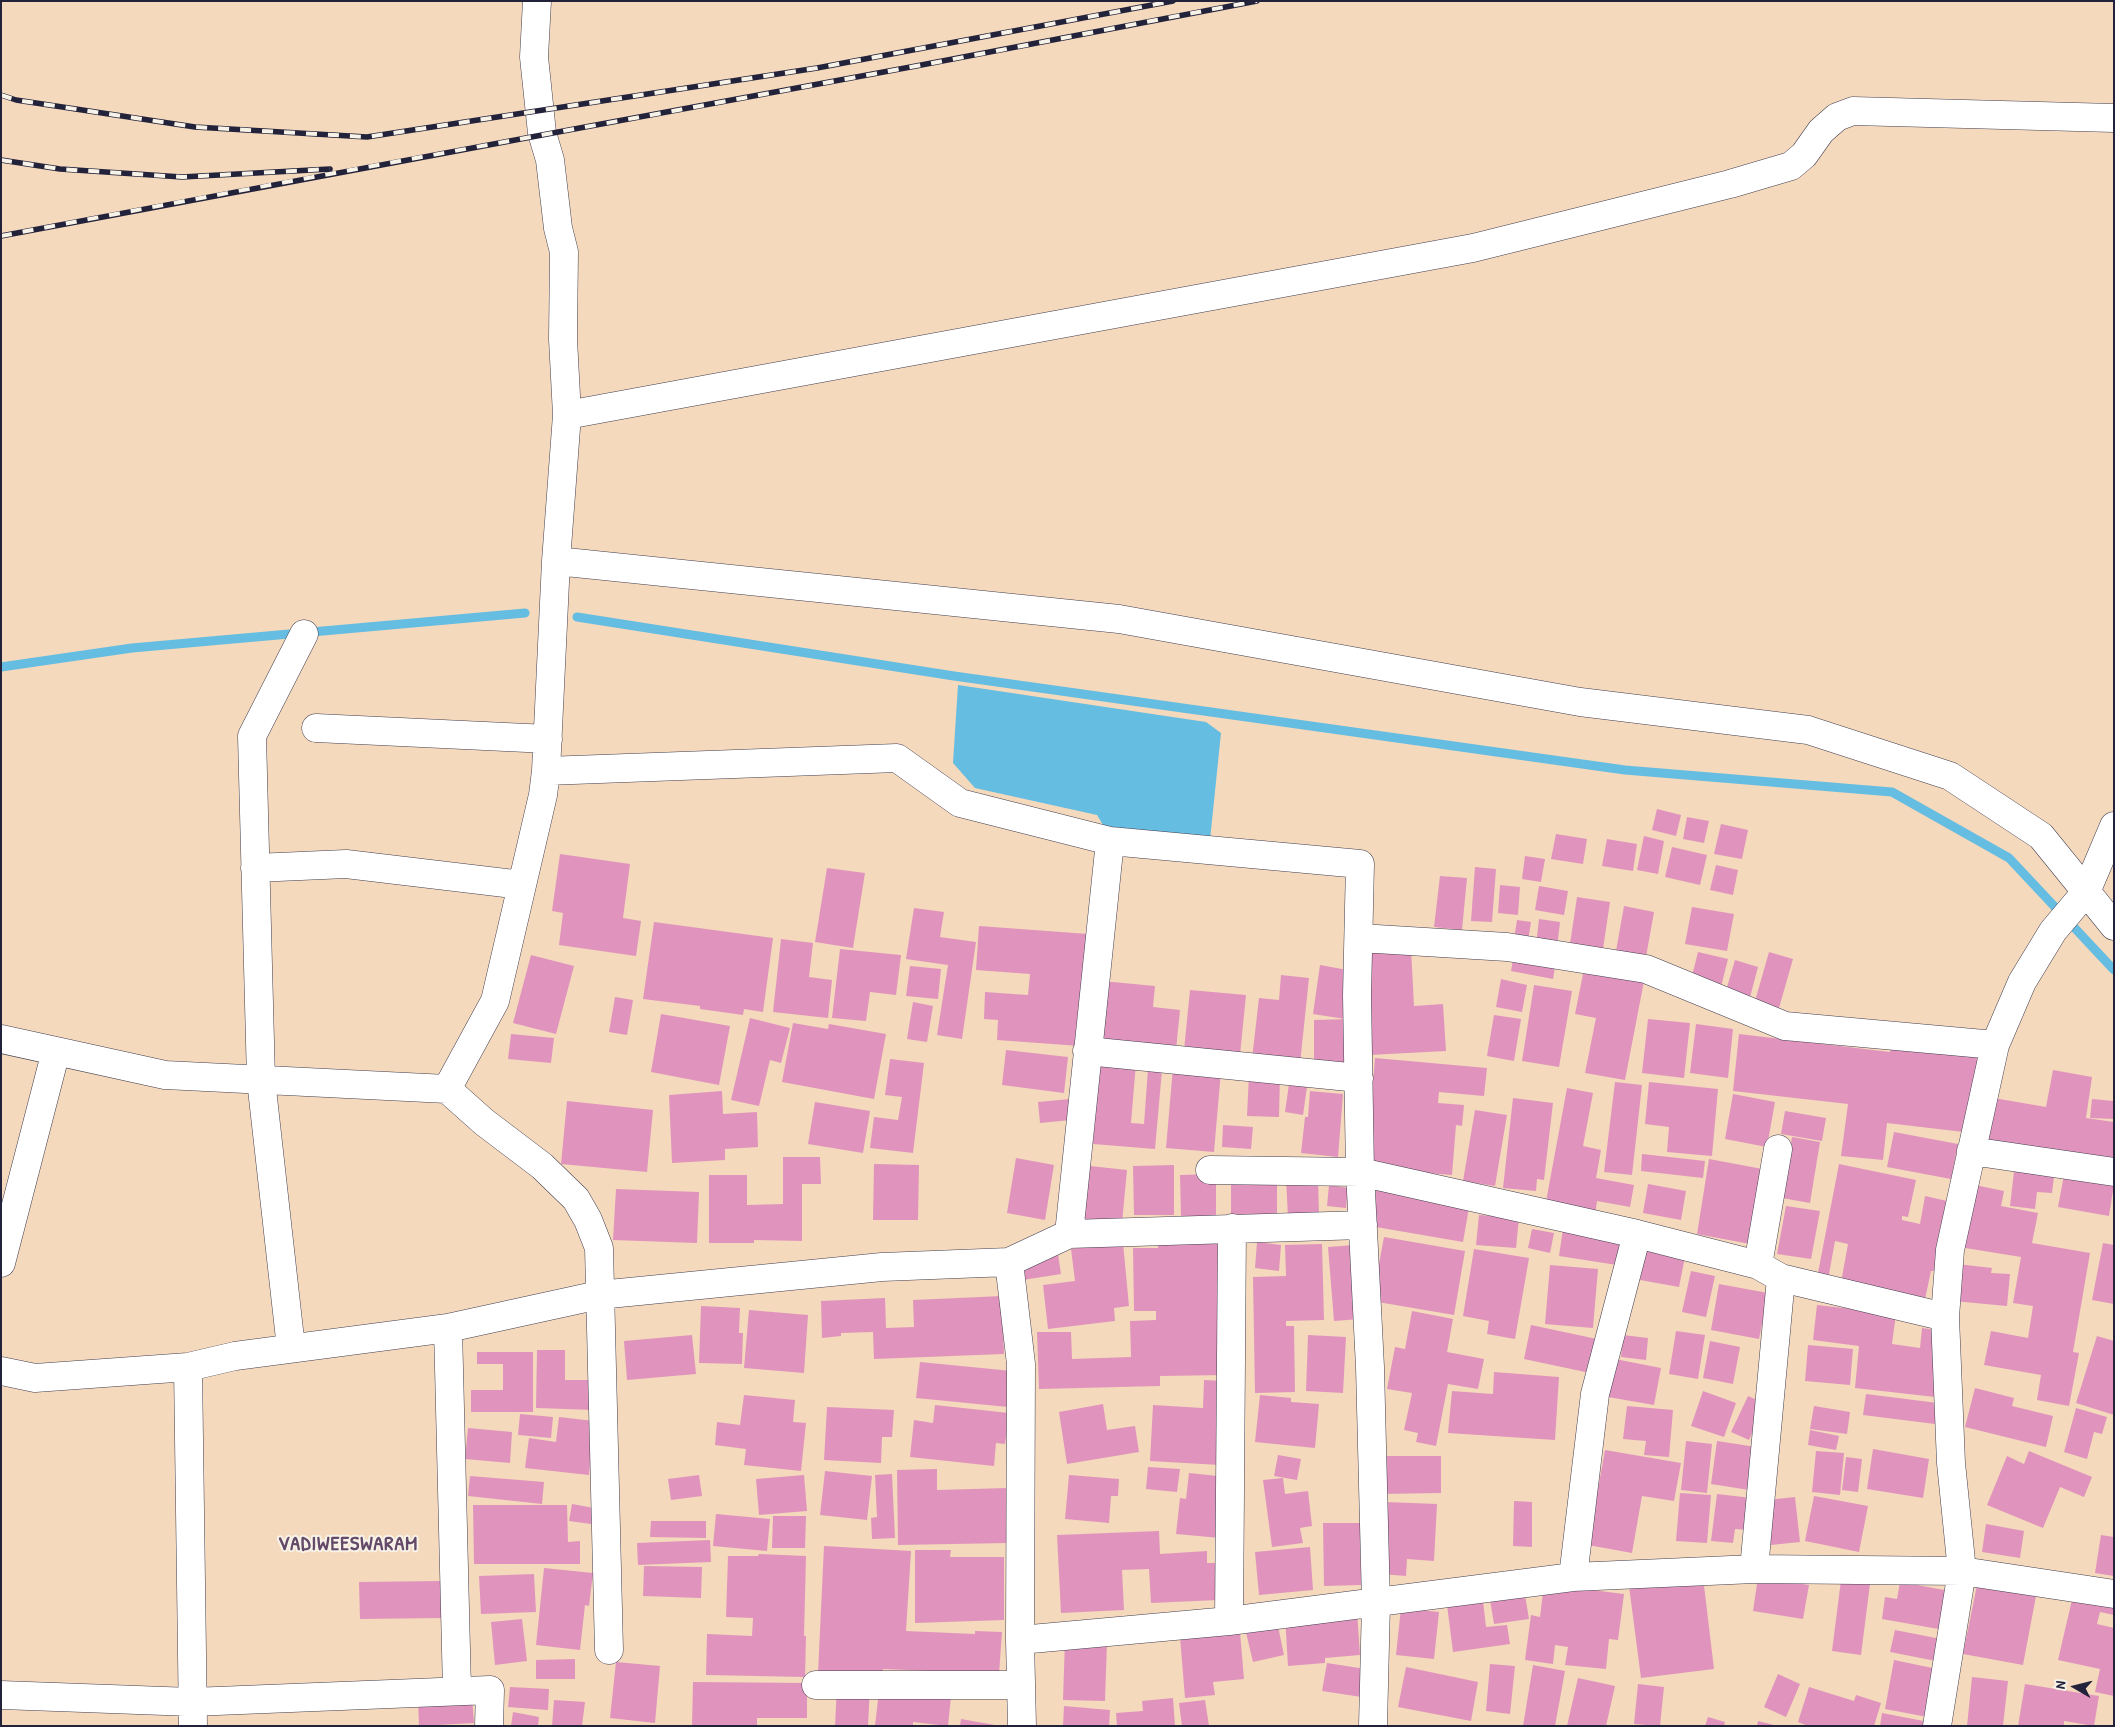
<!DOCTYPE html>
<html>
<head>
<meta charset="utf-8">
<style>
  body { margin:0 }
  #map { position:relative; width:2115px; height:1727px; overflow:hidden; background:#f4d9bc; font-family:"Patrick Hand",sans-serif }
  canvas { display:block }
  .frame { position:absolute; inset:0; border:2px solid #22223b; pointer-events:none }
  .north { position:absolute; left:2050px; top:1662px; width:50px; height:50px; -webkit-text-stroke:4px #f7f3e8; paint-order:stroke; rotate:278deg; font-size:14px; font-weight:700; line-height:20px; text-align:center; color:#22223b }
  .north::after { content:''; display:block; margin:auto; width:18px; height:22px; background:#22223b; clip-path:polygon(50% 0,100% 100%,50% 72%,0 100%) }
</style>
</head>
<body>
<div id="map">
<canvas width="2115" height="1727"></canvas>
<div class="frame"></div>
<div class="north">N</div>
</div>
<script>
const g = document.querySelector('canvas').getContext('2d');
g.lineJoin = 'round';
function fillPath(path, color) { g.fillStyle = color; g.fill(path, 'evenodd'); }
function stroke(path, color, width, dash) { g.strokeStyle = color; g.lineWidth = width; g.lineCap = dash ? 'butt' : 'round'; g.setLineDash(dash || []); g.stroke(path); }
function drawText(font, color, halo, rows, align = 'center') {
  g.font = font + ' "Patrick Hand",sans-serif'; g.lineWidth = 4; g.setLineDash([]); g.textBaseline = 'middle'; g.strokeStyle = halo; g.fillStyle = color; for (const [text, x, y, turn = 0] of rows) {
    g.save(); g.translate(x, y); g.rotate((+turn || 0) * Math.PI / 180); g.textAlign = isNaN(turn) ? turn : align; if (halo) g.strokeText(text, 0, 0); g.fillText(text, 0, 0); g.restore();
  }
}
fillPath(new Path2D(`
  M958,685L1206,722L1221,733L1210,840L1106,830L1097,815L975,788L953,763Z`), '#65bde2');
stroke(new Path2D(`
  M577,617L954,676L1625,770L1892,792L2009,858L2114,970
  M1,667L132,648L525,613`), '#65bde2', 9);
fillPath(new Path2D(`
  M1657,809L1681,815L1676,836L1652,830Z
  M1687,817L1709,821L1704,843L1683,839Z
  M1721,824L1748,830L1742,859L1714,854Z
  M1556,834L1587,839L1583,864L1551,859Z
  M1644,836L1664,841L1658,874L1637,870Z
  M1607,839L1637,844L1633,871L1602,866Z
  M1672,847L1707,855L1700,885L1665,877Z
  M560,854L630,864L623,918L641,921L636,956L559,945L563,913L552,911Z
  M1525,856L1545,859L1541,882L1522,879Z
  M1716,865L1738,870L1733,895L1710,890Z
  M1475,867L1496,869L1492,922L1471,921Z
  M827,868L865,873L853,948L815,942Z
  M1440,876L1467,878L1462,930L1434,927Z
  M1500,885L1520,887L1518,915L1498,913Z
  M1539,886L1568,891L1564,915L1535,910Z
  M1577,897L1610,902L1603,949L1570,944Z
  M1624,906L1654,912L1646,957L1616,951Z
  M1692,907L1734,914L1727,951L1685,944Z
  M914,908L944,912L940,937L976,942L962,1039L937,1035L948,965L906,959Z
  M1539,919L1560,922L1557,948L1536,945Z
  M1517,920L1531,922L1528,941L1514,939Z
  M654,922L773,938L763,1012L744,1009L743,1015L700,1009V1006L643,999Z
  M979,926L1088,934L1080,1046L997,1040L998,1020L984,1019L985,992L1028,995L1030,974L976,970Z
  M781,939L813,943L809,977L832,980L828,1018L773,1012Z
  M1411,948L1414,1006L1443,1004L1446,1051L1369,1055L1368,951Z
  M840,949L901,955L896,995L870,992L866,1021L832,1018Z
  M1698,952L1728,959L1721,987L1691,980Z
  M1769,952L1793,959L1779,1008L1755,1001Z
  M1514,954L1556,961L1553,979L1511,971Z
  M531,955L574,966L556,1034L513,1023Z
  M1735,960L1758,967L1749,1001L1725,994Z
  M1585,964L1645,976L1625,1080L1585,1073L1596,1018L1575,1014Z
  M1320,965L1353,971L1345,1019L1313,1014Z
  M910,966L941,969L938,999L906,996Z
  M1281,975L1309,978L1300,1064L1252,1059L1259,998L1279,1000Z
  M1501,979L1527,985L1522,1012L1496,1007Z
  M1102,981L1155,986L1153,1007L1180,1010L1176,1050L1097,1043Z
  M1534,985L1572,991L1559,1067L1522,1061Z
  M1190,990L1246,995L1240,1055L1184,1050Z
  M615,997L633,1000L627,1035L609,1032Z
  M913,1002L933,1006L927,1042L907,1039Z
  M661,1014L730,1026L719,1085L651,1072Z
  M1494,1015L1521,1019L1514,1061L1487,1056Z
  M750,1018L790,1028L781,1063L770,1060L759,1106L731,1100Z
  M1352,1019V1063H1314V1020Z
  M1648,1019L1690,1023L1684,1078L1642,1073Z
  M793,1023L828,1029L829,1024L886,1034L874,1099L782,1082Z
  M1696,1024L1733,1029L1728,1078L1690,1073Z
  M511,1034L554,1038L551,1063L508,1059Z
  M1739,1034L1890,1052L1892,1042L1981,1052L1972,1133L1887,1123L1883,1160L1841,1156L1848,1104L1733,1091Z
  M1006,1050L1068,1057L1064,1093L1002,1085Z
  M1375,1058L1487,1068L1484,1096L1439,1092L1438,1103L1464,1105L1462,1126L1456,1125L1452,1175L1366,1168Z
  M890,1059L924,1063L913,1153L870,1148L874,1117L898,1120L902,1097L885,1095Z
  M1100,1060L1136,1063L1131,1123L1144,1124L1148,1069L1162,1070L1155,1149L1093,1144Z
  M1173,1067L1221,1071L1214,1152L1166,1148Z
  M2053,1070L2092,1077L2086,1118L2114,1122V1164L1981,1141L1988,1097L2046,1107Z
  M1249,1075H1280L1279,1117L1247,1116Z
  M1290,1077L1308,1080L1303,1115L1285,1112Z
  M1615,1082L1642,1085L1632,1175L1604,1172Z
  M1649,1082L1718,1089L1712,1156L1667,1152L1669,1127L1645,1124Z
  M1567,1088L1593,1093L1583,1146L1601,1150L1596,1178L1634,1185L1630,1207L1597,1201L1595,1216L1545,1207Z
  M722,1091L723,1114L757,1112L758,1147L725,1149V1160L672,1163L669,1095Z
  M1310,1091L1343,1094L1338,1157L1301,1153L1305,1117H1308Z
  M1733,1094L1775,1102L1767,1147L1725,1139Z
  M1513,1098L1553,1103L1544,1180L1537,1179L1536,1191L1503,1188Z
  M1070,1099L1071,1120L1040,1123L1038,1102Z
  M2092,1099L2114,1101V1119L2090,1118Z
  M567,1101L653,1110L647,1172L561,1164Z
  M815,1102L870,1111L863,1153L808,1144Z
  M1475,1110L1507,1115L1495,1186L1463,1181Z
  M1785,1111L1826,1118L1822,1141L1781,1134Z
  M1223,1125L1253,1127L1251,1149L1222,1147Z
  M1894,1132L1958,1144L1951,1179L1887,1167Z
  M1792,1137L1820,1142L1810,1203L1782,1198Z
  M1642,1154L1705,1161L1703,1178L1641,1171Z
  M783,1157H820L821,1184H802V1241L754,1240V1243H709V1175H747V1205L783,1204Z
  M1016,1158L1054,1165L1045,1220L1007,1213Z
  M1709,1159L1768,1170L1755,1245L1697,1234Z
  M2015,1163L2055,1168L2052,1193L2037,1192L2035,1209L2010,1206Z
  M874,1164L919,1165L918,1220H873Z
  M1839,1164L1916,1180L1908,1217L1902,1216V1220L1920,1224L1925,1196L1947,1201L1934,1271H1931L1924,1304L1840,1288L1848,1244L1835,1241L1828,1280L1817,1278Z
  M1174,1165V1215H1134L1133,1166Z
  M1090,1166L1127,1170L1122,1223L1084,1219Z
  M1216,1174V1217H1181L1180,1175Z
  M2064,1175L2114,1184L2109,1216L2058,1207Z
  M1231,1176H1277V1218L1231,1217Z
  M1318,1177L1319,1216L1288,1218L1286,1178Z
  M1648,1184L1686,1191L1681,1220L1643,1213Z
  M1970,1184L2004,1191L2001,1206L2038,1213L2032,1243L2090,1253L2073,1352L2079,1353L2069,1406L2037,1400L2041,1375L1984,1365L1991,1331L2028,1338L2033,1306L2013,1303L2021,1257L1959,1247Z
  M1329,1185L1348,1188L1346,1208L1327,1206Z
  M1377,1186L1470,1202L1463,1242L1370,1226Z
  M616,1189L699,1192L697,1243L613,1240Z
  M1786,1206L1820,1211L1811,1259L1777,1254Z
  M1479,1215L1519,1218L1516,1248L1476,1245Z
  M1532,1229L1554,1233L1550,1253L1528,1248Z
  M1563,1229L1621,1238L1617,1265L1559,1256Z
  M1384,1237L1465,1251L1454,1315L1372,1301Z
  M1223,1240L1226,1375L1160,1376V1386L1039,1389L1037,1332H1071L1072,1359L1131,1357L1130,1321L1156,1320V1311H1134L1133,1248H1158V1242Z
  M1257,1242L1281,1245L1279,1271L1255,1268Z
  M1123,1243L1129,1306L1114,1308L1115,1321L1048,1329L1043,1285L1075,1281L1071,1249Z
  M2103,1243L2114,1245V1304L2092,1300Z
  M1322,1244L1324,1320L1286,1321V1326H1294L1295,1392L1255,1393L1253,1277L1286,1276L1285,1245Z
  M1354,1245L1360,1319L1334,1321L1328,1247Z
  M1646,1245L1686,1252L1679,1287L1640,1280Z
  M1474,1249L1529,1258L1515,1339L1487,1334L1489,1321L1463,1316Z
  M1058,1254L1061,1274L1023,1280L1020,1261Z
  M1957,1264L1992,1268L1991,1273L2010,1274L2007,1306L1953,1301Z
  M1550,1265L1598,1269L1593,1328L1545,1324Z
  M1691,1271L1715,1276L1706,1317L1682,1312Z
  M1719,1284L1768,1293L1759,1339L1711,1330Z
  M1002,1296L1004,1354L874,1359L873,1332L841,1333V1336L822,1338L821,1301L885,1298L886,1328L914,1327L913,1300Z
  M1817,1305L1896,1314L1892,1344L1920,1348L1922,1328L1943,1331L1935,1397L1855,1388L1859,1346L1813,1340Z
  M701,1306L740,1308L739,1333H743L742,1364L699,1363Z
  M749,1310L808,1315L804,1373L744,1368Z
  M1412,1311L1453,1319L1447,1352L1484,1359L1478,1389L1448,1384L1436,1446L1416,1442L1418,1433L1404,1430L1412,1393L1387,1389L1395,1347L1405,1349Z
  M1531,1325L1597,1339L1590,1373L1524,1359Z
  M1676,1331L1705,1335L1698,1379L1669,1374Z
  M692,1335L696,1374L627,1380L624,1341Z
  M1308,1335L1346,1337L1343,1393L1306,1391Z
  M1623,1335L1648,1338L1646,1360L1621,1357Z
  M2097,1336L2114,1341V1415L2076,1403Z
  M1710,1341L1740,1347L1733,1384L1703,1378Z
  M1808,1345L1853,1349L1850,1385L1805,1381Z
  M537,1350H565V1380H594V1410L536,1408Z
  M477,1352H533V1412H471V1390H503V1364H477Z
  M1615,1359L1661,1368L1654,1405L1608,1397Z
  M920,1362L1012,1371L1008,1407L916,1398Z
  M1494,1372L1559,1377L1555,1440L1448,1433L1452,1391L1493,1394Z
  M1204,1380L1224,1381L1220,1465L1150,1461L1153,1405L1203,1408Z
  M1975,1388L2014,1398L2012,1406L2053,1416L2046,1447L1965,1427Z
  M1703,1391L1736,1403L1724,1437L1691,1426Z
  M1866,1394L1938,1403L1935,1424L1863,1415Z
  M744,1395L795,1400L793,1422L806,1423L801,1471L744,1465L746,1449L715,1445L717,1422L740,1425Z
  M1260,1395L1291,1398V1402L1319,1404L1315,1448L1255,1442Z
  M1748,1396L1766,1404L1749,1440L1731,1432Z
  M1103,1404L1107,1430L1135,1426L1139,1452L1067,1464L1059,1412Z
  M935,1405L1009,1413L1005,1444L996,1443L994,1466L910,1457L914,1420L933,1423Z
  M1627,1406L1673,1410L1669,1457L1644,1455L1646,1441L1623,1439Z
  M1814,1406L1850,1412L1847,1434L1810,1429Z
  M827,1407L894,1410L892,1437H882L881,1463L824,1460Z
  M2076,1408L2107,1417L2102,1434L2094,1432L2087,1459L2064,1452Z
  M520,1414L553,1417L551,1438L518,1435Z
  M559,1417L594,1421L589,1475L525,1468L529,1438L556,1442Z
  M468,1428L512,1432L510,1463L465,1459Z
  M1810,1430L1839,1436L1836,1450L1808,1445Z
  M1686,1441L1712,1444L1707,1493L1681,1490Z
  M1717,1441L1756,1447L1749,1490L1711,1484Z
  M1873,1449L1929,1459L1923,1498L1867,1489Z
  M1605,1450L1681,1463L1674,1501L1642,1496L1632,1553L1588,1545Z
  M1816,1451L1844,1453L1840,1495L1812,1492Z
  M2029,1451L2092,1477L2084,1497L2060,1487L2043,1528L1987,1505L2007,1456L2024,1464Z
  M1278,1455L1301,1459L1297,1480L1274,1476Z
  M1379,1456H1441V1493L1379,1494Z
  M1846,1457L1862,1459L1858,1492L1842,1490Z
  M1148,1467L1180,1469L1177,1492L1146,1489Z
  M937,1469V1490L1007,1488L1008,1543L898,1545L897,1470Z
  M825,1471L872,1476L867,1520L820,1515Z
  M1189,1473L1227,1477L1220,1538L1176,1534L1180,1498L1186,1499Z
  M892,1474L895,1538L872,1539L871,1518L877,1517L875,1475Z
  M699,1475L702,1496L671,1500L668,1479Z
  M804,1475L807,1511L759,1515L756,1479Z
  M1069,1475L1119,1479L1118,1496H1111L1109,1523L1065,1519Z
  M470,1476L544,1482L542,1504L468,1496Z
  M1283,1478L1285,1494L1308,1491L1312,1526L1300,1528L1303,1543L1272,1547L1263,1480Z
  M1680,1493L1711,1495L1707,1543L1676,1541Z
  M1717,1494L1752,1498L1748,1530L1735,1529L1733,1543L1711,1541Z
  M1814,1496L1868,1506L1859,1552L1805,1541Z
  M1795,1497L1800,1542L1771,1545L1767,1500Z
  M1514,1501L1532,1502V1547L1513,1546Z
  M1385,1502L1437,1504L1434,1561L1407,1559L1406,1576L1381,1574Z
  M572,1504L594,1508L591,1524L569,1521Z
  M473,1505H567L568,1542L580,1541V1564H474Z
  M716,1514L770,1519L767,1551L713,1546Z
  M773,1516H806L805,1548H772Z
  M651,1521H706V1538L650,1537Z
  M1323,1523H1360L1361,1585L1324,1586Z
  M1986,1524L2024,1531L2020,1558L1982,1552Z
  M1159,1531L1160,1554L1207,1551V1563H1216L1218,1600L1151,1603L1149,1569L1122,1570L1124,1610L1061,1613L1057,1535Z
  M2101,1535L2114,1537V1576L2095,1573Z
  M710,1540L711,1562L638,1565L637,1543Z
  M824,1546L911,1551L906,1631L975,1634V1631L1002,1632L999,1674L883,1669L882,1676L818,1673Z
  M1310,1547L1313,1590L1259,1595L1255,1552Z
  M915,1550H951L950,1557H1004V1620L915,1623Z
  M759,1554L806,1556L804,1636H806L805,1677L706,1675L707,1634L752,1636L753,1618L726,1617L728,1556H758Z
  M644,1566L702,1567L701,1598L643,1596Z
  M544,1568L593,1573L589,1606L585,1605L580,1650L536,1645Z
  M534,1574L536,1612L481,1614L479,1576Z
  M1703,1577L1714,1669L1641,1678L1629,1586Z
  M1758,1577L1809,1585L1803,1619L1753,1611Z
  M1841,1580L1870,1584L1861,1655L1832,1651Z
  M1978,1580L2061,1593L2060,1600L2036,1596L2023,1665L1963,1654Z
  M441,1581L442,1618L360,1619L359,1582Z
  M1900,1582L1950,1591L1944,1630L1882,1619L1885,1597L1897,1599Z
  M1544,1584L1624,1594L1618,1640L1609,1639L1606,1669L1565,1665L1568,1647L1555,1645L1553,1664L1525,1660L1531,1615L1540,1617Z
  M1524,1589L1529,1619L1494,1624L1489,1594Z
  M2074,1591L2114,1600V1615L2100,1612L2097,1624L2114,1628V1696L2095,1692L2100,1669L2058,1660Z
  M1482,1592L1486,1627L1507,1625L1510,1644L1453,1652L1446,1597Z
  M1401,1608L1439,1612L1434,1659L1396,1655Z
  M1357,1611L1360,1655L1325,1658V1663L1288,1666L1285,1616Z
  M1276,1617L1284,1655L1253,1662L1244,1624Z
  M522,1619L527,1661L495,1665L491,1622Z
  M1895,1630L1946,1640L1941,1662L1890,1652Z
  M1240,1632L1244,1679L1213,1682L1215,1695L1185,1698L1180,1637Z
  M1065,1640L1107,1642L1105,1701L1063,1700Z
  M575,1659V1679H536V1660Z
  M1894,1660L1942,1670L1933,1718L1885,1709Z
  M616,1662L660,1666L655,1723L610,1718Z
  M1327,1663L1372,1670L1368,1698L1322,1691Z
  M1490,1664L1515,1666L1510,1714L1486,1711Z
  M1533,1665L1565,1671L1555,1726H1523Z
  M1406,1667L1478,1682L1471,1721L1398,1707Z
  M1778,1674L1800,1684L1786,1717L1764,1707Z
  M1972,1677L2008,1681L2003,1726H1967Z
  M1578,1678L1615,1686L1606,1726H1567Z
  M693,1682L807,1683V1718H757V1726H692Z
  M1638,1684L1664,1687L1660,1726L1634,1724Z
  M2025,1684L2099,1696L2094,1726L2064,1721V1726H2018Z
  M837,1685L870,1687L868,1726H835Z
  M510,1687L549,1689L548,1710L508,1707Z
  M1809,1687L1854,1701L1856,1695L1881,1703L1874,1726H1808L1798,1722Z
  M879,1691L951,1697L948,1726L913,1722V1726H875Z
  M472,1696L474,1723L419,1726L418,1699Z
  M1173,1698L1175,1726H1117L1116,1713L1143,1711L1142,1701Z
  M554,1700L585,1702L582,1726H552Z
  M1205,1700L1209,1726H1182L1179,1703Z
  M1064,1706L1110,1710L1109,1726H1063Z
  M513,1712L539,1717L538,1726H511Z
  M1882,1713L1934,1723V1726H1880Z
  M1708,1717L1725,1722L1724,1726H1705Z
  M961,1719L995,1725L994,1726H960Z
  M1758,1721L1774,1725V1726H1757Z`), '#e094bd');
const minor = new Path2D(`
  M537,1L534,57L542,133L550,160L558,228L564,252L563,339L567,415L556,561L546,771L543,795L495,1001L447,1089L484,1122L542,1166L576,1199L588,1220L599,1248L609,1650
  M567,415L1473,248L1730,184L1791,166L1804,155L1821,131L1837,117L1853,111L2114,118
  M556,561L1119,619L1580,702L1808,730L1950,776L2041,836L2114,926
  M316,728L548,739
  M546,771L897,758L960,803L1110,841L1069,1234
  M1110,841L1360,864L1357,995L1360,1172L1370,1367L1376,1603L1373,1726
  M255,868L346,864L522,885
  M1360,938L1507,947L1646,969L1785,1026L1995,1045
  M1,1039L165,1075L447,1089
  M1087,1051L1359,1078
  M1971,1151L2114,1172
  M1210,1170L1360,1172L1637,1234L1758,1265L1781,1278L1945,1317
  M1009,1262L1069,1234L1363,1225
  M1,1263L56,1051
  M1758,1265L1778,1149
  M448,1328L457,1690
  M291,1348L261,1080L252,736L304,634
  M188,1367L193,1726
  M1,1371L35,1378L188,1367L235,1356L448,1328L599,1295L882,1267L1009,1262L1021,1364L1020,1640L1022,1726
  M1754,1569L1781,1278
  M1573,1577L1595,1394L1637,1234
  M1229,1621L1232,1228
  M1020,1640L1229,1621L1573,1577L1754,1569L1962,1571L2114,1594
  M816,1685H1021
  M1,1695L192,1702L490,1690L489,1726
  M1937,1726L1962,1571L1951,1463L1945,1317L1950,1250L1995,1045L2022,982L2053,931L2086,892L2114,826`);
stroke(minor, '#423d4e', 29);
stroke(minor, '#fff', 28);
const rail = new Path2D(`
  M1,95L16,100L195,127L367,137L817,68L1173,1
  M1,160L60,169L182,177L330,169
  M1,236C306,177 611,123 916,66C1030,45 1143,22 1257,1`);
stroke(rail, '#22223b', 5.5);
stroke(rail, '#f7f3e8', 4, [11]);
g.letterSpacing = '1px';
drawText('bold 20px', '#644a68', '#f7f3e8', [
  ["VADIWEESWARAM",348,1545]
]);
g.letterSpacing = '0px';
</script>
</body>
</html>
